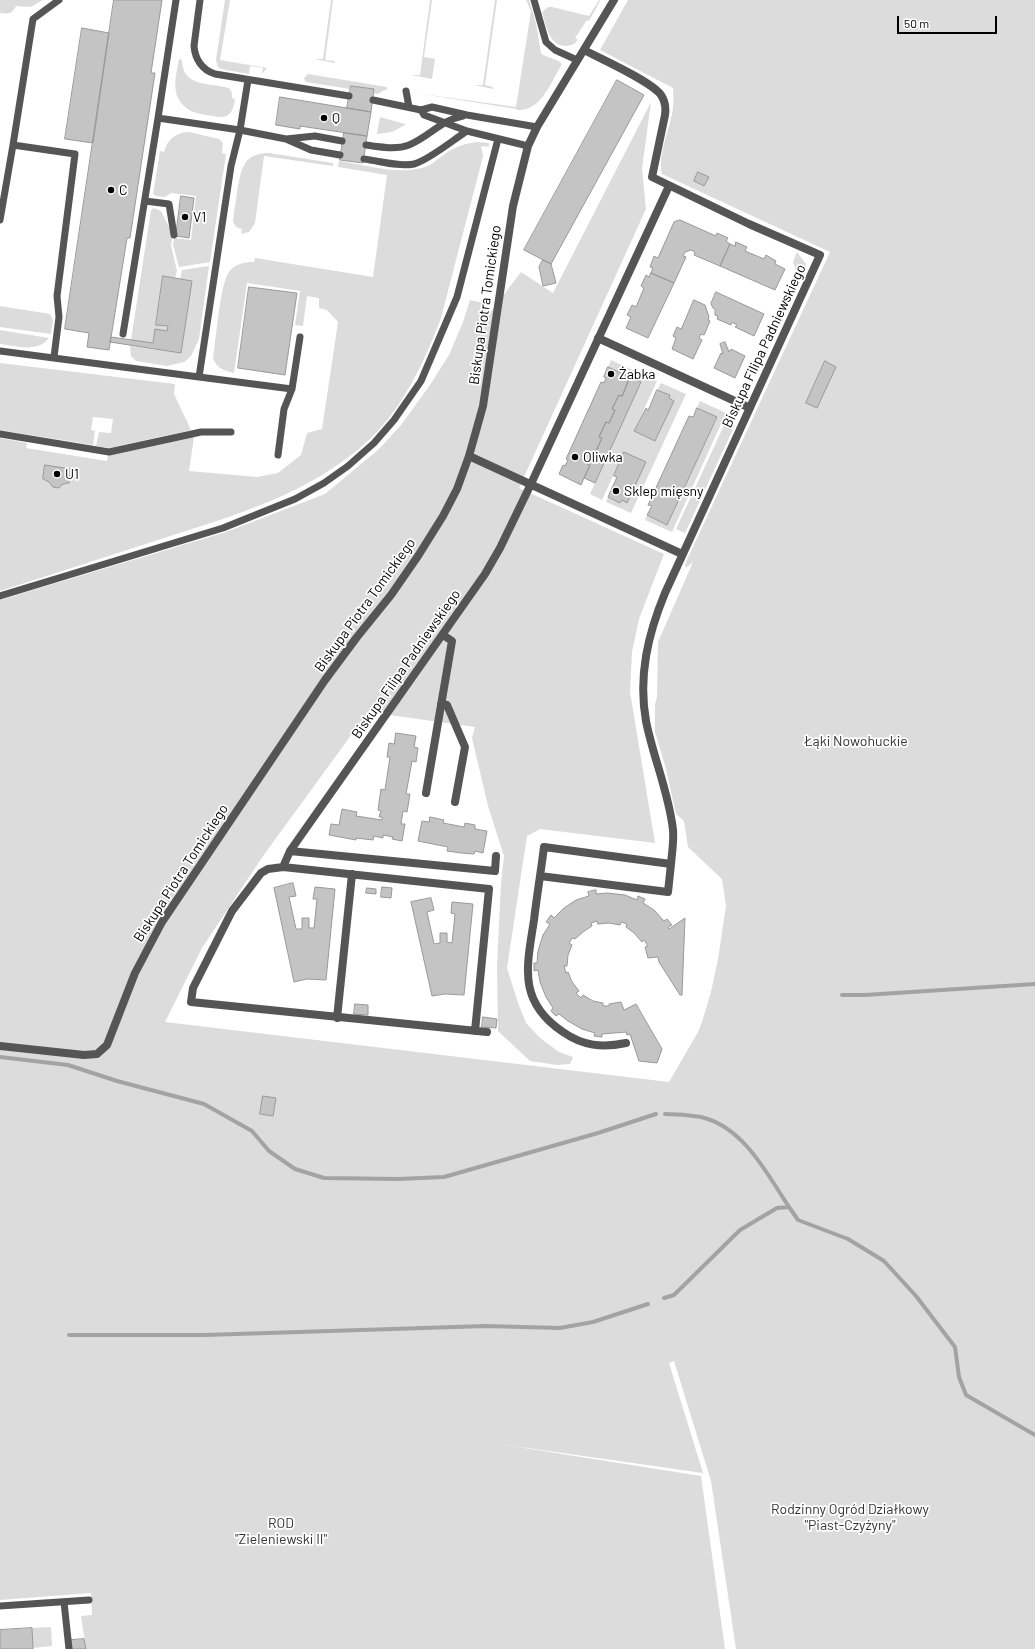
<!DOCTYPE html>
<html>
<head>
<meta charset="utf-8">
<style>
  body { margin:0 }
  #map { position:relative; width:1035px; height:1649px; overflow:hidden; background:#fff; font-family:Barlow,sans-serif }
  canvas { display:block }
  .scale { position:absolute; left:897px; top:16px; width:100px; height:18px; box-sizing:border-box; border:2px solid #000; border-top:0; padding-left:5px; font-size:12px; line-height:14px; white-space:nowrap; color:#000; -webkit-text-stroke:3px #fff; paint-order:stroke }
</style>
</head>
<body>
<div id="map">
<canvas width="1035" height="1649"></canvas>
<div class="scale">50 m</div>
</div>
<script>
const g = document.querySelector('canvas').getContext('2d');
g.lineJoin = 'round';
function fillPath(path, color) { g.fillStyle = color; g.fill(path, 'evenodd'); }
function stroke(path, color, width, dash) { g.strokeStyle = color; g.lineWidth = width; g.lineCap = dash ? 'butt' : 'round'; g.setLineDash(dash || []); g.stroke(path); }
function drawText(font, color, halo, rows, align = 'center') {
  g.font = font + ' Barlow,sans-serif'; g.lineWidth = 3.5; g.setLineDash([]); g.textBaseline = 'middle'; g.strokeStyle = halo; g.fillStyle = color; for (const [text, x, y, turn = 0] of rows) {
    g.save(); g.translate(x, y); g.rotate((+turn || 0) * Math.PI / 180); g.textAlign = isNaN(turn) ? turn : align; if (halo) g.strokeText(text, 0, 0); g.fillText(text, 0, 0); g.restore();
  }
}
fillPath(new Path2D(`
  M0,0H43L31,7L16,6C12,14 8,14 0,13Z
  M225,0H230L220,60L267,68L262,74L263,68L250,66L249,74L221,69L218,67L216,60Z
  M331,0H333L325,60L335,61V63L314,59H323Z
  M430,0H432L424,57L435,59L432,79L411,75H420Z
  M495,0H497L485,85L493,87V89L474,85H483Z
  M526,0H529L536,23L541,53C547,59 556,57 562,64C551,82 541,112 517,110V109L415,93L516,107L531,11Z
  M599,0L600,1L589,21L587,20L575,38L578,40C575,44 572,45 567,46C549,47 546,25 542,12L548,7H552L589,16Z
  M628,0H1035V1649H736L711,1481L674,1361L669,1363L703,1473L499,1444L701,1476L725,1649H86L81,1616L92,1615L91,1593L0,1600V600L226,532L325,494L379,449L401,425L430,385L449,355L463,322L470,300L488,304L486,318L521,272L553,293L651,102L642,169L646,209L519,488L664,554L639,619L632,652L630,692L655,843L540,829L527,836L507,968L518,1003L526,1023L540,1038L559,1052L573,1057L570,1064L557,1065L530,1061L498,1031L497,966L501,883L504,856L488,806L472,738L475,727L368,712L263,856L202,948L165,1022L669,1082L698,1032L702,1022L711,992L718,959L726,906L722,879L688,847L684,821L676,814L666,769L655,732V704L657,697L658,642L693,562L686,568L685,564L830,252L662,174C657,154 671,128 673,107C674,101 673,94 673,88L600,50Z
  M179,59L182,60C182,87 210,83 229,88L232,93V98L235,99C234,104 233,112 228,115C224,118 218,117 213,116C198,114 184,112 177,96C173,84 177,71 179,59Z
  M308,74L387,87V90H384L378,94L374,93V89L351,86L350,89L306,82L304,78Z
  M380,117L405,124V125L392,132L377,134Z
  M189,132L219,139L223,143L222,153L226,154L210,262L179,267L173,245L174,238L191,240L196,196L171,193L165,197L156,196L153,194L160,151L164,152C167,140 176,132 189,132Z
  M476,142L489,143V147L484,146L481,147L483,155L481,164L441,318C426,359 402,409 370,439C311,494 236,515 161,539C108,556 54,574 0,591V438L27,443L26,448L107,461L108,455L192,436L194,437L189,471L257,477L278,473L301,455L307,433L322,429L338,322L327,310L319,308V298L307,296L303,326L295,325L300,291L247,283L234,373C223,370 217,369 213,358C216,341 220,284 229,272C235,264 244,262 254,262L255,258L373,277L387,175L338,167L339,161C366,165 404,177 430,165C435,162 440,157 445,154C454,147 464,144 476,142Z
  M269,153L333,163V166L264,156L255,223L249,232L241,234L242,229L236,227L233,221C234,211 236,202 237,192C241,171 242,153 269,153Z
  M154,208L161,211L173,235L171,245L177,271L175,278L163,276L156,324L168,326L167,331L155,329L153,343L131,340L151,210Z
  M797,252L806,264L805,274L796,270L793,262Z
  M209,266L199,339L191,356L184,362L167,366L136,361L131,356L130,346L181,353L192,281L180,279L182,270Z
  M0,306L50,314L53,320L51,334L0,327Z
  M0,330L49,338C38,353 16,346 0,344Z
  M611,360L657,381L634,431L655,441L674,401L669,398L670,395L657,390L661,383L686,394L631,513L606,502L608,497L620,503L622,500L627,502L624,453L618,464L619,465L614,476H613L602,500L590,494L641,382L608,367Z
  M0,363L175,384L174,394L191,430L109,448L96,446L99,432L111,433L113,419L93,417L91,430L95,431L93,445L0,430Z
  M700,401L726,413L672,532L645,520L647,515L667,524L717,418L697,408Z
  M726,421L735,425L685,533L676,529Z
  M51,1627L52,1646L33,1648L32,1628Z`), '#dcdcdc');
stroke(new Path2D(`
  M842,995H865L1035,984
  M0,1057L68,1065L117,1081L204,1104L252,1131L269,1151L295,1169L324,1178L398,1179L444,1177L598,1133L656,1114
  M665,1114C677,1114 689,1115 701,1117C744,1127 767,1174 789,1207
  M664,1298L674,1295L740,1230L777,1208L789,1207L798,1220L848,1239L884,1261L916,1296L955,1347L959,1377L966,1395L1035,1435
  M69,1335H205L486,1326L560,1328L593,1322L648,1304`), '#a3a3a3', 4);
const building = new Path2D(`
  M114,0H162L151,73H155L130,238H127L109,350L87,347L89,333L65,329Z
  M82,28L109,33L93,143L65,139Z
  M617,80L644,95L551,264L524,250Z
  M351,86L374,89L371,112L347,108Z
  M280,97L371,112L367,136L300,126V129L276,125Z
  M344,133L367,136L363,163L340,160Z
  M698,172L709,177L704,186L694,181Z
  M181,196L194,198L189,238L176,236Z
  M680,220L716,236L717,233L728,238L726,241L730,244L720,266L694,255L695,252L691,250L685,252L683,256L686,257L674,283L651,273L653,268L650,267L654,256L658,258L674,222Z
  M736,242L747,247L745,251L764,259L766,255L776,261L775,264L785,269L775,290L720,266L730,244L735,246Z
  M543,260L551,264L556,283L543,286L539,267Z
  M651,273L674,283L648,338L626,328L631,317L627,315L632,305L636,307L644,288L641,286L646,275L649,277Z
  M163,276L192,281L181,353L110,342L111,337L153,343L155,329L167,331L168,326L156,325Z
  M249,287L297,293L285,375L238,368Z
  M716,292L764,314L754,336L735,327L737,325L732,322L731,325L717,319L718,316L715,315V309L713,308L711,304Z
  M694,300L705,305L709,317L708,320L710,321L704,335L701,334L699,338L702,340L693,359L672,349L676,338L673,336L677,327L681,329Z
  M725,342L729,352L731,349L745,356L735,378L714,368L721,353L723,354L720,344Z
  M825,361L836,367L817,408L806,403Z
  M608,367L630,377L622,396L619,395L612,409L615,410L609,423L606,422L599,437L602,438L596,451L593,450L587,464L590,465L581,485L559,474L563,465L565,466L568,460L566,459L601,382L604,383L606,378L604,377Z
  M630,377L641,382L595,483L584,478L590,465L587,464L593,450L596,451L602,438L599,437L606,422L609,423L615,410L612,409L619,395L622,396Z
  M657,390L670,395L669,398L674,401L655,441L634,431L646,408L648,410Z
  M697,408L717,417L667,525L647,515L652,506L648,505L689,416L693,417Z
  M624,452L646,462L627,503L622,500L620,503L608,497L617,477L614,476Z
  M45,465L71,469L69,483L63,484L59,488L53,487L49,482L43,479Z
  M396,733L416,736L414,747L418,748L416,762L412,761L406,794H410L407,812L403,811L401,824H405L402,841L392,839L393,837L383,835V838L374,836L373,840L356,838V840L329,835L331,824L339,825L342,809L357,812L356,816L382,820V817H379L381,811L378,810L381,789L385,790L390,757H387L389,743L394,744Z
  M430,817L444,820L443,823L464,827L465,823L475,825V829L487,831L483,853L475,851L474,854L461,853L447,851L448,847L418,841L422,821L429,822Z
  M293,883L296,896L289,897L296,929H302V918H309V928H314L317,899H313L315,887L335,889L326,980L307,979L294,982L274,888Z
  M382,887L392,888L391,898L381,897Z
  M367,888L376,889V894L366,893Z
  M596,890V894L607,893L625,895L637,900L638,896L645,899L643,903L654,910L664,921L667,919L672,925L668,927L669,929L685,918L682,995H680L659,962L658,957L648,958L645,947L648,946L644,940L642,942L634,933L626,927L627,924L621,922L620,925L609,923L598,924L597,921L591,923L592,926L583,932L575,939L572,938L569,943L572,945L568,955L567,966H564L566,973L568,972L572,982L579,991L576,993L581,998L583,995L593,1001L603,1003V1006H609V1004L621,1002L624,1010L636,1004L662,1049L657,1063L639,1061L630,1034L627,1035L626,1032L602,1034V1037L594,1036L595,1033L582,1029L568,1021L559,1014L556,1016L551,1011L553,1008L546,997L540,982L538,970L534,971V963H537L538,951L543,935L550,924L546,922L551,915L554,918L564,908L576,900L589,896L588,892Z
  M431,898L434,910L427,912L434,944L440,943V933H447V942L452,943L455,914L451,913L452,902L473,904L464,995L445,994L432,996L411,902Z
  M355,1004L368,1005V1015L354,1014Z
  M483,1017L497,1019L496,1028L482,1027Z
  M263,1096L276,1098L273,1116L260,1114Z
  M32,1628L33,1649H0V1630Z
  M84,1639L86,1649H72L71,1640Z`);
fillPath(building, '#c4c4c4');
stroke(building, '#999', 1);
stroke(new Path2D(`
  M176,0L158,118L240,130L248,80
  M200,0L194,46C195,59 202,70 215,74L349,96
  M534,0L546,42L555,50L577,60
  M406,91L409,107
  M373,100L421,110L432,107L467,115L537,127
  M421,110L424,115L467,131
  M286,139L315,136L342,141
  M13,145L33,19L59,0
  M366,145C379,147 396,150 409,145C429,137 441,120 463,116
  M364,159C380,161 398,167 414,164C429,160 453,140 467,131L528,146
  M145,201L169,204L174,235
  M0,220L13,145L75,154L57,296L59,317L54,357
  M123,334L158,118
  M0,351L199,377L231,166L240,130L286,139L311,150L340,155
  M199,377L292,389
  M0,434L109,452L201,432H231
  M278,455L284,409L292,389L300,337
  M0,596L223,528L295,499L324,483L348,466L374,443L394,420L421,381L457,297L498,139
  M64,1602L69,1649
  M0,1606L89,1600`), '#555', 7);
stroke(new Path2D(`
  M584,50C601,59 651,81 661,95C665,101 666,108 665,115L652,177L749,224L820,255L665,593C648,634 638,676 646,721C653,757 669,793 673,830C674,841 672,852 671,864L544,847C541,871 537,895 534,920C527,966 517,1001 563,1032C583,1046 602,1048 626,1043
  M598,338L750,408
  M469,456L682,554
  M441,704L447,705L465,747L455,802
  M426,793L452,641L443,635
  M290,851L495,871L496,856
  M283,867L489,889L475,1031
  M540,876L668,892L671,864
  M337,1018L352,874
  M487,1032L191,1002L193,988L232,911L261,873L268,869L283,867L290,851L485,574L500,548L530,486L669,186
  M0,1046L84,1055L97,1054L107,1045L135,973L162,922L325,680L357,637L391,595L418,556L443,516L457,489L469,456L483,406L513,206L528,146L537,127L614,0`), '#555', 8);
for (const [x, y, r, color] of [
  [324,118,4,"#000"],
  [111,190,4,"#000"],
  [185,217,4,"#000"],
  [611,374,4,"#000"],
  [575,457,4,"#000"],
  [57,474,4,"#000"],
  [616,491,4,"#000"]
]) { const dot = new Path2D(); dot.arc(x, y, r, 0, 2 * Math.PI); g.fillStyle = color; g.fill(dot); stroke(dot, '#fff', 1.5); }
drawText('14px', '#000', '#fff', [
  ["Q",332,118],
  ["C",119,190],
  ["V1",193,217],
  ["Żabka",619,374],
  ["Oliwka",583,457],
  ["U1",65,474],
  ["Sklep mięsny",624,491]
], 'left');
drawText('14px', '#000', '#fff', [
  ["Biskupa Piotra Tomickiego",485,305,-82],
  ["Biskupa Filipa Padniewskiego",764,346,-65],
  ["Biskupa Piotra Tomickiego",365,605,-54],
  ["Biskupa Filipa Padniewskiego",406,664,-55],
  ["Biskupa Piotra Tomickiego",181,873,-57]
]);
drawText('14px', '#333', '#fff', [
  ["Łąki Nowohuckie",856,741],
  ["Rodzinny Ogród Działkowy",850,1509],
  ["\"Piast-Czyżyny\"",850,1525],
  ["ROD",281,1523],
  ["\"Zieleniewski II\"",281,1539]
]);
</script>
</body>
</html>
